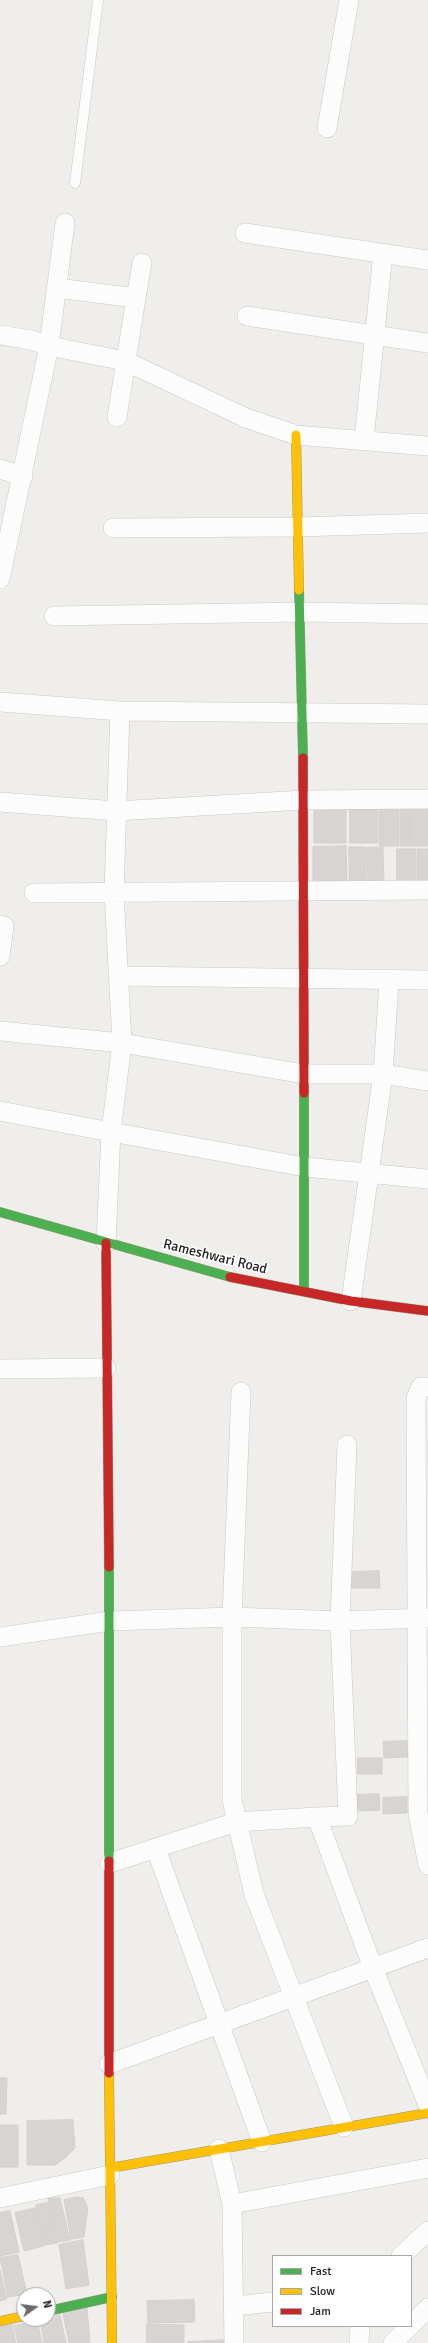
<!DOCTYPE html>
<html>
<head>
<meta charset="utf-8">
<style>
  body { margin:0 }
  #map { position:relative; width:428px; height:2343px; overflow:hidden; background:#f0eeeb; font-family:Signika,sans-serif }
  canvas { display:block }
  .legend { position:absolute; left:272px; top:2255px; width:140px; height:72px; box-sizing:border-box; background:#fff; border:1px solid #a7a7a7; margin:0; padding:5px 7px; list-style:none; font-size:12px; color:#222 }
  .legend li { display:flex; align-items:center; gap:8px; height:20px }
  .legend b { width:20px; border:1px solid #a7a7a7 }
  .north { position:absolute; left:16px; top:2287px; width:40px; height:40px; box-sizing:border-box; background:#fff; border:1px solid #a7a7a7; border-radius:50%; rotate:76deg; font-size:11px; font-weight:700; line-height:16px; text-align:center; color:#222 }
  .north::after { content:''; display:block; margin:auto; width:14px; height:18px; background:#6a6968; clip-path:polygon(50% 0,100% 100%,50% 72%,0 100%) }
</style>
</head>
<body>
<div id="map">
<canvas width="428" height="2343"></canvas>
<ul class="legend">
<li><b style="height:5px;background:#4caf50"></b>Fast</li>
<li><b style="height:5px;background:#ffc107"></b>Slow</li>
<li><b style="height:5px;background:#c62828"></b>Jam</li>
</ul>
<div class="north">N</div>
</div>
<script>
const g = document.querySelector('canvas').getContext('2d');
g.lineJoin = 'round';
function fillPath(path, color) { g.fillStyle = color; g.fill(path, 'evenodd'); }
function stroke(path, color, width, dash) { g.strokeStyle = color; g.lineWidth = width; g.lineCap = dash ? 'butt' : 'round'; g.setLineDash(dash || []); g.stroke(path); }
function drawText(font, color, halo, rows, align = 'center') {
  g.font = font + ' Signika,sans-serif'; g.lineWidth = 3.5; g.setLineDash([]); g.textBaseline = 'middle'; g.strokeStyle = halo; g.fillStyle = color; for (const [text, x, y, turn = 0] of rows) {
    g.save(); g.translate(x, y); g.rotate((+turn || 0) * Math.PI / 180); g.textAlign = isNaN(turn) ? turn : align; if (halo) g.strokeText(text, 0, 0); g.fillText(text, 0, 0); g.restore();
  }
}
const building = new Path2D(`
  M346,807V843H314V808Z
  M380,807H399V846H380Z
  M411,807H428V846H411Z
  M401,808H410V846H401Z
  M350,809H378V843H350Z
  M346,846L347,883L313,884V847Z
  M349,847H366V884L350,885Z
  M383,847L384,886H368L367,848Z
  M397,849H416V884H397Z
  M418,849H428V882H418Z
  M379,1571L380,1588H351L350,1572Z
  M407,1741L408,1757L384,1758L383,1742Z
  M358,1758H382V1774H358Z
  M379,1794L380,1810L356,1811L355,1795Z
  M407,1797V1813L383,1814V1798Z
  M0,2078H7L6,2114H0Z
  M73,2120L75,2148L65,2158L55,2165H27V2121Z
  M0,2125H18V2167H0Z
  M77,2197L83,2198L88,2207L84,2237L71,2239L64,2200Z
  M60,2198L70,2240L58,2242L48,2199Z
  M48,2203L57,2243L45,2245L36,2205Z
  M36,2208L44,2246L24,2251L15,2213Z
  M10,2211L19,2252L0,2256V2213Z
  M83,2240L89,2285L66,2289L59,2245Z
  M18,2255L27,2294L8,2297L0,2258Z
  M0,2270L7,2299L0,2301Z
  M194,2300L195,2322L148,2323L147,2301Z
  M87,2308L90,2343H69L63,2314Z
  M60,2315L66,2343H44L40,2320Z
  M37,2321L42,2343H18L14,2326Z
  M147,2324L184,2325V2343H147Z
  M12,2325L16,2343H0V2327Z
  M226,2340V2343H188V2342Z`);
fillPath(building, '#d7d4d2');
stroke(building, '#d3d0cc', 1);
const lane = new Path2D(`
  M75,183L98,0`);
const street = new Path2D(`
  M327,128L349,0
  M245,233L428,260
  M57,288L136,298L117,417
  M136,298L142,263
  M247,316L428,343
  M0,335L31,340L49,346L125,361L246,418L296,435L428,446
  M364,440L383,253
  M0,469L23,476
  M113,528L298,527L428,523
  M0,579L49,346L65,223
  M54,616L301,612L428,614
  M0,702L120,711
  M0,802L116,811L304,800L428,799
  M34,893L428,890
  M0,925L4,926L0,956
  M120,976L428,980
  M0,1031L122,1043L114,892L120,711L428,714
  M428,1081L383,1074H304L122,1043L111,1132L305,1167L428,1179
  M0,1111L111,1132L106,1243
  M351,1301L383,1074L389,981
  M0,1369L106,1368
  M428,1387H421L416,1398L418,1814L428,1865
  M241,1392L232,1617V1800L254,1894L344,2127
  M0,1637L110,1621L232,1617L340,1621L427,1618
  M317,1817L348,1816L340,1621L347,1445
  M156,1849L262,2142
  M110,1863L236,1822L317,1817L373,1968L428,2105
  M109,2064L428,1948
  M219,2149L232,2204L234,2343
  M0,2198L110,2175
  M232,2204L428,2168
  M401,2256L428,2231
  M235,2306L273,2302
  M411,2325L428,2308
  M359,2343L360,2326
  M393,2343L410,2326`);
const fast = new Path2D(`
  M299,590L303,758
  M304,1093V1291
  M0,1212L230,1277
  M109,1567V1861
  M48,2311L112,2297`);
const slow = new Path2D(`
  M296,435L299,590
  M109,2073L112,2343
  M110,2168L428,2113
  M0,2321L24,2316`);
const jam = new Path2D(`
  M303,758L304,1093
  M106,1243L109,1567
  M230,1277L351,1301L428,1311
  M109,2073V1861`);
stroke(lane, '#c9c8c7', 11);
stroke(street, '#c9c8c7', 20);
stroke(fast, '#999a82', 10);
stroke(slow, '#999a82', 10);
stroke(jam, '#999a82', 10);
stroke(lane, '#fdfcfc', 10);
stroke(street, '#fdfcfc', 19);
stroke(fast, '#4caf50', 9);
stroke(slow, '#ffc107', 9);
stroke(jam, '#c62828', 9);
drawText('14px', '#222', '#fff', [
  ["Rameshwari Road",215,1257,14]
]);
</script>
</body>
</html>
